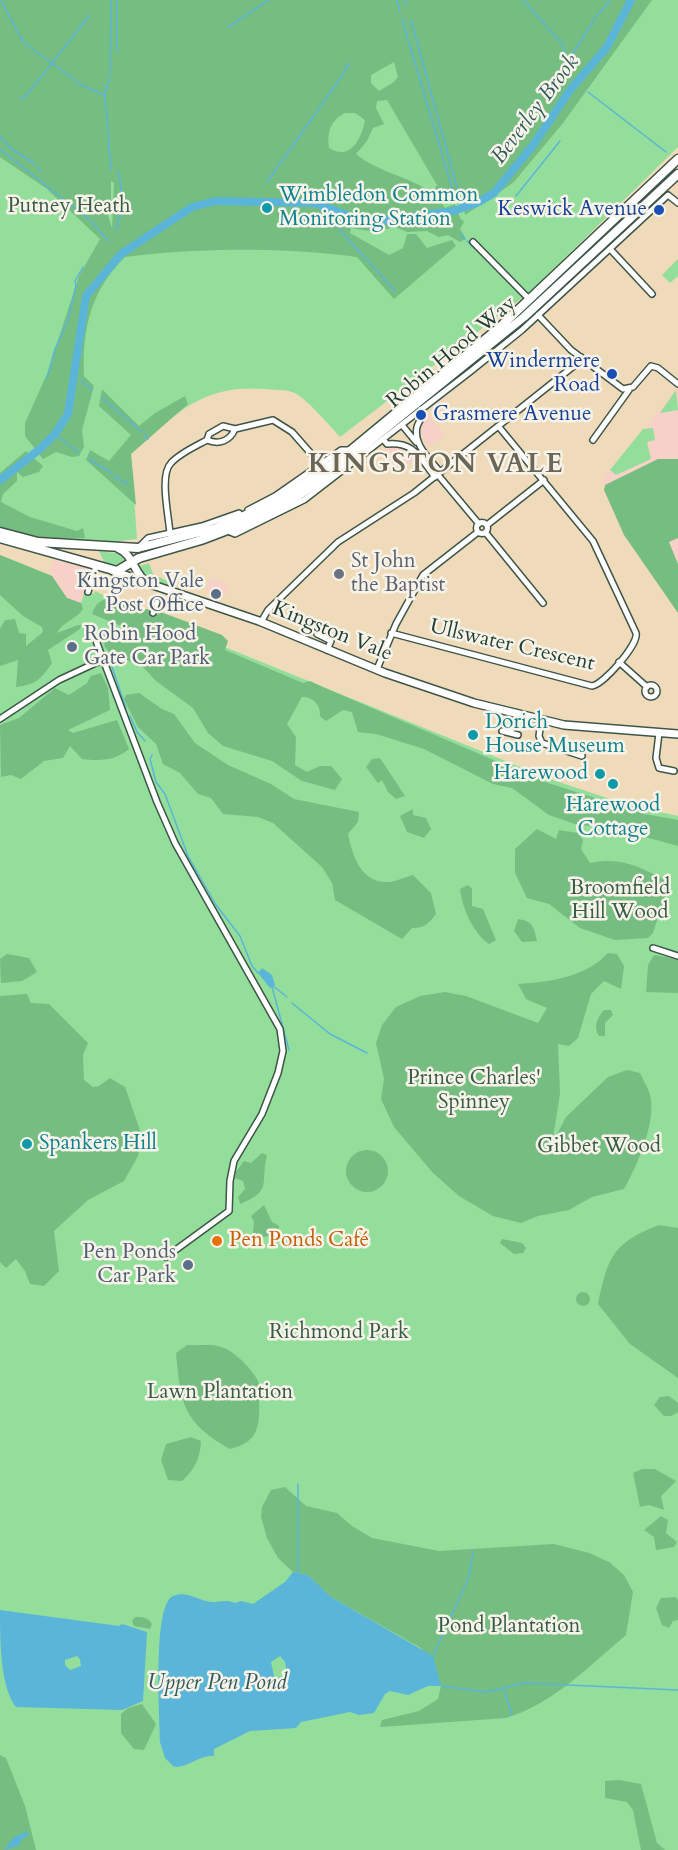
<!DOCTYPE html>
<html>
<head>
<meta charset="utf-8">
<style>
  body { margin:0 }
  canvas { display:block; background:#efdbba }
</style>
</head>
<body>
<canvas width="678" height="1850"></canvas>
<script>
const g = document.querySelector('canvas').getContext('2d');
g.lineJoin = 'round';
function fillPath(path, color) { g.fillStyle = color; g.fill(path, 'evenodd'); }
function stroke(path, color, width, dash) { g.strokeStyle = color; g.lineWidth = width; g.lineCap = dash ? 'butt' : 'round'; g.setLineDash(dash || []); g.stroke(path); }
function drawText(font, color, halo, rows, align = 'center') {
  g.font = font + ' Cardo,serif'; g.lineWidth = 5; g.setLineDash([]); g.textBaseline = 'middle'; g.strokeStyle = halo; g.fillStyle = color; for (const [text, x, y, turn = 0] of rows) {
    g.save(); g.translate(x, y); g.rotate((+turn || 0) * Math.PI / 180); g.textAlign = isNaN(turn) ? turn : align; if (halo) g.strokeText(text, 0, 0); g.fillText(text, 0, 0); g.restore();
  }
}
fillPath(new Path2D(`
  M676,390L678,391V613L624,535L605,493V485L601,482Z
  M430,416L444,435L427,448L420,432L423,422Z
  M399,446L414,459L397,473L382,453L388,448Z
  M54,560L86,568L90,574L81,603L67,598L49,572Z
  M210,578L229,584L224,598L206,592Z`), '#f7d1c7');
fillPath(new Path2D(`
  M0,0H678V147L530,292L340,437C332,428 307,399 295,393C286,389 272,390 263,389C201,384 173,416 131,454L137,539L119,541V544L19,534L0,528Z
  M678,259V276L670,283L662,275Z
  M676,390L678,410L660,413Z
  M653,428L655,440L647,442L651,459L616,475L610,470L643,429Z
  M99,551L123,554L125,561L119,565L105,564Z
  M0,555L52,576L67,598L81,603L85,590L94,594L95,591L131,609L550,779L628,805L678,816V1850H0Z
  M149,563L153,574L173,584L172,587L146,579L137,567Z`), '#93de9a');
fillPath(new Path2D(`
  M0,0H652L563,123L513,183L465,215L461,193L440,201L445,208L455,204L460,218L464,222L460,229L466,239L460,242L448,235L439,237L427,231L407,232L395,227L375,232L351,228L350,233L389,255L403,248L407,234H416L427,248L452,240L456,246L394,299L357,257C282,247 200,248 125,257C91,290 82,329 84,376L94,386L82,430L84,447L79,456L72,457L56,452L43,459L25,436V423L47,374L79,276L100,239L47,189L0,157ZM394,62L398,77L394,82L379,91L371,83V75ZM387,100L437,185L432,193C409,176 379,173 356,154L367,141L373,128L384,124L376,108L377,101ZM345,113H355L365,120C362,137 351,162 329,148C327,132 330,121 345,113ZM111,181L114,183L112,228L106,209H111Z
  M102,389L139,426L155,413L185,396L188,404L131,454L136,505L86,460L90,450L109,461L131,435L99,406Z
  M26,451L43,466L39,472L23,477L17,472V481L3,494L1,502L30,517L77,531L83,528L85,538C57,538 26,539 0,528V473Z
  M658,459H678V538L669,542L678,564V613L624,535L604,490L605,485Z
  M0,555L52,576L67,598L81,603L83,609C76,620 63,621 57,633L78,625H81L80,629L48,650L52,663C42,678 36,685 16,687L18,660L0,666V629L5,620L15,619L19,633L26,634V646L43,632L42,627L23,616L0,595Z
  M111,598L139,608L158,611L222,635L228,641L225,650L303,683L310,681L325,688L545,782L645,814L678,820V846L609,827L578,825L549,815L512,788L493,784L424,749L376,734L358,732L352,712L343,710L326,721L320,716C321,705 313,697 302,697L287,724L296,737L295,765L307,772L320,766H331L342,779L335,790L302,781L272,761L223,746L208,733L193,708L156,681L141,665L112,655L105,647L101,632L137,642L131,630L92,614C96,603 100,600 111,598Z
  M101,673L108,688L110,710L68,730L73,733L117,720L129,749C114,761 101,761 82,759L70,746L63,758L44,761L21,779L11,775L1,777L0,725L19,718L55,688L69,695L87,683L91,676Z
  M139,693L162,709L174,714L195,743L228,765L271,784L294,799L359,812L358,822L348,834C352,854 360,881 385,882C393,883 405,877 413,875L431,893L436,914C428,924 425,928 412,928L402,939L335,900L332,883L322,867L273,823L258,817L223,814L211,798L198,794L180,773L163,764L156,744L138,727L124,699L126,695Z
  M380,758L405,796L396,799L388,792L382,780L378,783L366,767L372,759Z
  M413,809V815L426,818L431,829L424,838L407,832L400,816Z
  M537,829L556,839L559,830L578,833L583,840L581,849L590,863C622,856 642,868 669,882L653,933L648,938L615,940L580,928L549,904L527,898L515,873V849Z
  M468,885L472,889V906L483,909L496,940L489,944C473,933 462,907 460,889Z
  M518,919C533,921 534,927 537,941L522,942L514,931Z
  M608,953L617,954L624,966L621,989L604,981L591,994L578,1038L569,1046L558,1044L560,1094L552,1144L566,1117L608,1077L627,1070L640,1073C643,1080 648,1087 650,1095C657,1121 637,1166 624,1189L592,1197L569,1210L538,1216L521,1223L493,1216L459,1196L433,1173L394,1127L381,1099L384,1079L376,1043L382,1025L396,1007L420,996L445,992L466,996L538,1023L547,1008L526,999L518,984C550,982 586,977 608,953Z
  M7,954L29,958L37,972L22,981L1,983L0,959Z
  M654,955L678,959V993L646,992L648,965Z
  M27,994L31,1003L49,1004L88,1043L83,1055L84,1080L93,1087L99,1086L110,1078L125,1087L142,1136L138,1156L124,1181L88,1200L54,1231L59,1271L44,1286L30,1284L25,1271L16,1259L6,1268L0,1262V996Z
  M604,1010H611L613,1015L605,1023V1036H599C593,1027 597,1018 604,1010Z
  M346 1171a21 21 0 1 1 42 0a21 21 0 1 1-42 0Z
  M262,1153L267,1155C260,1183 273,1191 240,1204L238,1197L245,1189L243,1181L235,1178L236,1172L244,1161L251,1163Z
  M264,1205L272,1222L279,1226V1234L258,1238L253,1233L254,1222L251,1216Z
  M659,1225L678,1228V1378L630,1344L598,1304C608,1258 612,1243 659,1225Z
  M502,1239L522,1243L526,1248L523,1253L514,1254L500,1243Z
  M576 1299a7 7 0 1 1 14 0a7 7 0 1 1-14 0Z
  M187,1345C199,1346 213,1343 224,1348C236,1353 252,1369 258,1381C260,1386 258,1393 259,1399C260,1426 259,1442 230,1449C183,1422 181,1405 176,1353Z
  M669,1396L678,1403V1412L671,1416H664L654,1405L660,1397Z
  M191,1437L201,1441C200,1459 195,1469 182,1481L168,1480L161,1460L166,1444Z
  M642,1469H655L676,1481L661,1496L664,1510L649,1505L640,1507L633,1473Z
  M285,1487L306,1506L337,1513L352,1526L372,1538L439,1551L554,1544L589,1553L609,1562L624,1575L633,1592L626,1635C589,1666 553,1704 506,1718L380,1727L382,1720L419,1711L438,1699L441,1686L421,1648L331,1597L308,1575L293,1572L278,1558L267,1538L261,1517L262,1507L271,1490Z
  M661,1516L668,1520L666,1533L677,1542L674,1547L656,1550L654,1537L644,1530Z
  M676,1597L678,1600V1620L673,1621L669,1628L662,1625L656,1608L661,1598Z
  M135,1617C143,1617 148,1617 152,1624L150,1629L134,1626L132,1621Z
  M142,1704L156,1724L144,1750L134,1749L121,1733V1714L128,1708Z
  M0,1755L6,1758L25,1806L36,1850H0Z
  M619,1780L641,1784L657,1843L665,1850H641L633,1810L627,1802L605,1798V1781Z`), '#76bd82');
fillPath(new Path2D(`
  M262,968L272,975L275,985L270,988L258,973Z
  M293,1572L308,1575L331,1597L433,1656L441,1686H428L408,1695L390,1691L385,1694L374,1713L359,1715L350,1712L301,1722L296,1728L250,1731L214,1749V1756C200,1754 184,1771 173,1766L165,1758L160,1742C160,1719 152,1605 173,1596C187,1590 198,1601 212,1602C221,1602 226,1599 235,1603L241,1601L253,1604L285,1582ZM280,1656L285,1662L287,1673L279,1678L274,1676L271,1662Z
  M0,1610L119,1626L122,1624L147,1632L143,1701L122,1710L16,1707C0,1687 0,1638 0,1610ZM77,1656L80,1659L81,1666L70,1670L65,1665V1660Z
  M25,1832L30,1834L21,1840L20,1845L4,1850L13,1838Z`), '#5bb5d9');
stroke(new Path2D(`
  M1,0L23,42L83,86L105,95
  M117,0V51
  M397,0L400,12
  M405,0L406,6
  M523,0L563,45L570,77
  M402,19L455,198
  M411,20L458,191
  M228,27L269,0
  M567,63L596,17L610,0
  M110,74L111,0
  M109,77L105,95L111,170
  M588,92L666,152
  M20,98L25,97L90,15
  M0,136L9,147L35,164
  M0,149L92,222L108,241
  M38,167L41,171
  M267,182L346,70L347,65L350,64
  M516,196L560,141
  M315,203L335,225
  M339,229L395,291
  M116,230L123,205L119,172
  M461,234L465,239
  M467,241L474,248
  M47,378L55,349L68,320L76,286L75,281L83,267
  M81,381L92,390
  M102,398L141,431
  M55,434L79,453
  M144,434L148,439
  M89,459L111,473
  M114,476L129,485
  M112,667L126,708
  M130,716L137,732L145,741
  M152,755L150,759L156,782L165,794L188,856L216,905L240,936L252,966L258,973
  M273,986L287,997
  M272,987L289,1050
  M292,1003L330,1034L367,1053
  M298,1573V1484
  M433,1656L469,1577L473,1551
  M441,1686L486,1692L524,1683L678,1690
  M503,1688L512,1715`), '#5bb5d9', 1.5);
stroke(new Path2D(`
  M0,480L40,449L55,434L68,414L86,296L121,254L192,207L215,201L315,203L368,223L453,211L477,203L494,193L534,144L570,90L607,47L631,0`), '#5bb5d9', 8);
const minor = new Path2D(`
  M473,242L530,300
  M611,250L652,294
  M538,315L571,350L623,389L633,387L651,366L658,368L678,384
  M421,409C425,417 419,419 417,427C413,445 430,459 440,472
  M402,425L416,442
  M235,429C230,441 219,445 207,440L209,434L223,426L235,429L273,420L292,432L321,465
  M383,439L387,444C414,441 420,458 435,477
  M593,440L629,390
  M438,475L479,524
  M248,510L275,496L341,450H349
  M476.5 528a5.5 5.5 0 1 1 11 0a5.5 5.5 0 1 1-11 0Z
  M487,525L544,480
  M228,531L235,534L304,500L471,371L522,330L668,195L678,203
  M486,533L543,603
  M170,534C169,517 159,475 171,463C180,453 196,446 207,440
  M139,547L148,538L202,526L239,513
  M88,592L96,566
  M153,613L157,602
  M261,622L268,610L338,542L414,493L575,365L581,357
  M319,629L317,634L331,641L327,650
  M391,633L592,686C603,685 639,644 636,633L593,541L499,427
  M95,638L157,802L175,843L280,1029L283,1051L278,1073L262,1114L234,1161L230,1181L229,1211L166,1257
  M619,662L647,687
  M377,669L396,624L423,575L478,532
  M645 691a6 6 0 1 1 12 0a6 6 0 1 1-12 0Z
  M0,719L59,680L102,660
  M541,721L539,736L542,743L582,756
  M502,731L518,735
  M510,733L517,715
  M659,733L656,758L659,768L674,771
  M653,948L678,956`);
const major = new Path2D(`
  M119,549C133,554 134,574 147,583L259,621L385,673L474,703L564,725L678,734
  M113,571L142,581`);
const highway = new Path2D(`
  M0,532L38,542L138,548L216,528L278,501L345,455L500,327L678,159
  M0,538L117,571L139,558L201,540L256,519L298,496L328,475L524,317L678,174`);
stroke(minor, '#3e5548', 8);
stroke(major, '#3e5548', 10);
stroke(highway, '#3e5548', 11);
stroke(minor, '#fff', 5);
stroke(major, '#fff', 7);
stroke(highway, '#fff', 8);
for (const [x, y, r, color] of [
  [267,208,6,"#0f9aa8"],
  [659,210,6,"#1a4fb4"],
  [612,374,6,"#1a4fb4"],
  [421,415,6,"#1a4fb4"],
  [339,574,6,"#6b7280"],
  [216,594,6,"#5c6f8a"],
  [72,647,6,"#5c6f8a"],
  [473,735,6,"#0f9aa8"],
  [600,774,6,"#0f9aa8"],
  [613,784,6,"#0f9aa8"],
  [27,1144,6,"#0f9aa8"],
  [217,1241,6,"#e8710a"],
  [188,1265,6,"#5c6f8a"]
]) { const dot = new Path2D(); dot.arc(x, y, r, 0, 2 * Math.PI); g.fillStyle = color; g.fill(dot); stroke(dot, '#f7f3e8', 2); }
drawText('21px', '#0d838f', '#f7f3e8', [
  ["Wimbledon Common",279,196],
  ["Monitoring Station",279,220],
  ["Dorich",485,723],
  ["House Museum",485,747],
  ["Harewood",588,774,"right"],
  ["Harewood",613,806,"center"],
  ["Cottage",613,830,"center"],
  ["Spankers Hill",39,1144]
], 'left');
drawText('21px', '#365d48', '#f7f3e8', [
  ["Putney Heath",69,207],
  ["Broomfield",620,889],
  ["Hill Wood",620,913],
  ["Prince Charles'",474,1079],
  ["Spinney",474,1103],
  ["Gibbet Wood",599,1147],
  ["Richmond Park",339,1333],
  ["Lawn Plantation",220,1393],
  ["Pond Plantation",509,1627]
]);
drawText('21px', '#164399', '#f7f3e8', [
  ["Keswick Avenue",647,210],
  ["Windermere",600,362],
  ["Road",600,386],
  ["Grasmere Avenue",433,415,"left"]
], 'right');
drawText('21px', '#1f3d34', '#f7f3e8', [
  ["Robin Hood Way",452,353,-40],
  ["Kingston Vale",332,632,22],
  ["Ullswater Crescent",512,646,13]
]);
drawText('21px', '#5b616d', '#f7f3e8', [
  ["St John",351,562],
  ["the Baptist",351,586]
], 'left');
drawText('21px', '#4e5e75', '#f7f3e8', [
  ["Kingston Vale",204,582],
  ["Post Office",204,606],
  ["Robin Hood",84,635,"left"],
  ["Gate Car Park",84,659,"left"],
  ["Pen Ponds",176,1253],
  ["Car Park",176,1277]
], 'right');
drawText('21px', '#c56008', '#f7f3e8', [
  ["Pen Ponds Café",229,1241]
], 'left');
drawText('italic 22px', '#2e5b5d', '#f7f3e8', [
  ["Beverley Brook",536,110,-53],
  ["Upper Pen Pond",217,1684]
]);
g.letterSpacing = '1.5px';
drawText('bold 27px', '#6b6655', '#f7f3e8', [
  ["KINGSTON VALE",436,466]
]);
g.letterSpacing = '0px';
</script>
</body>
</html>
